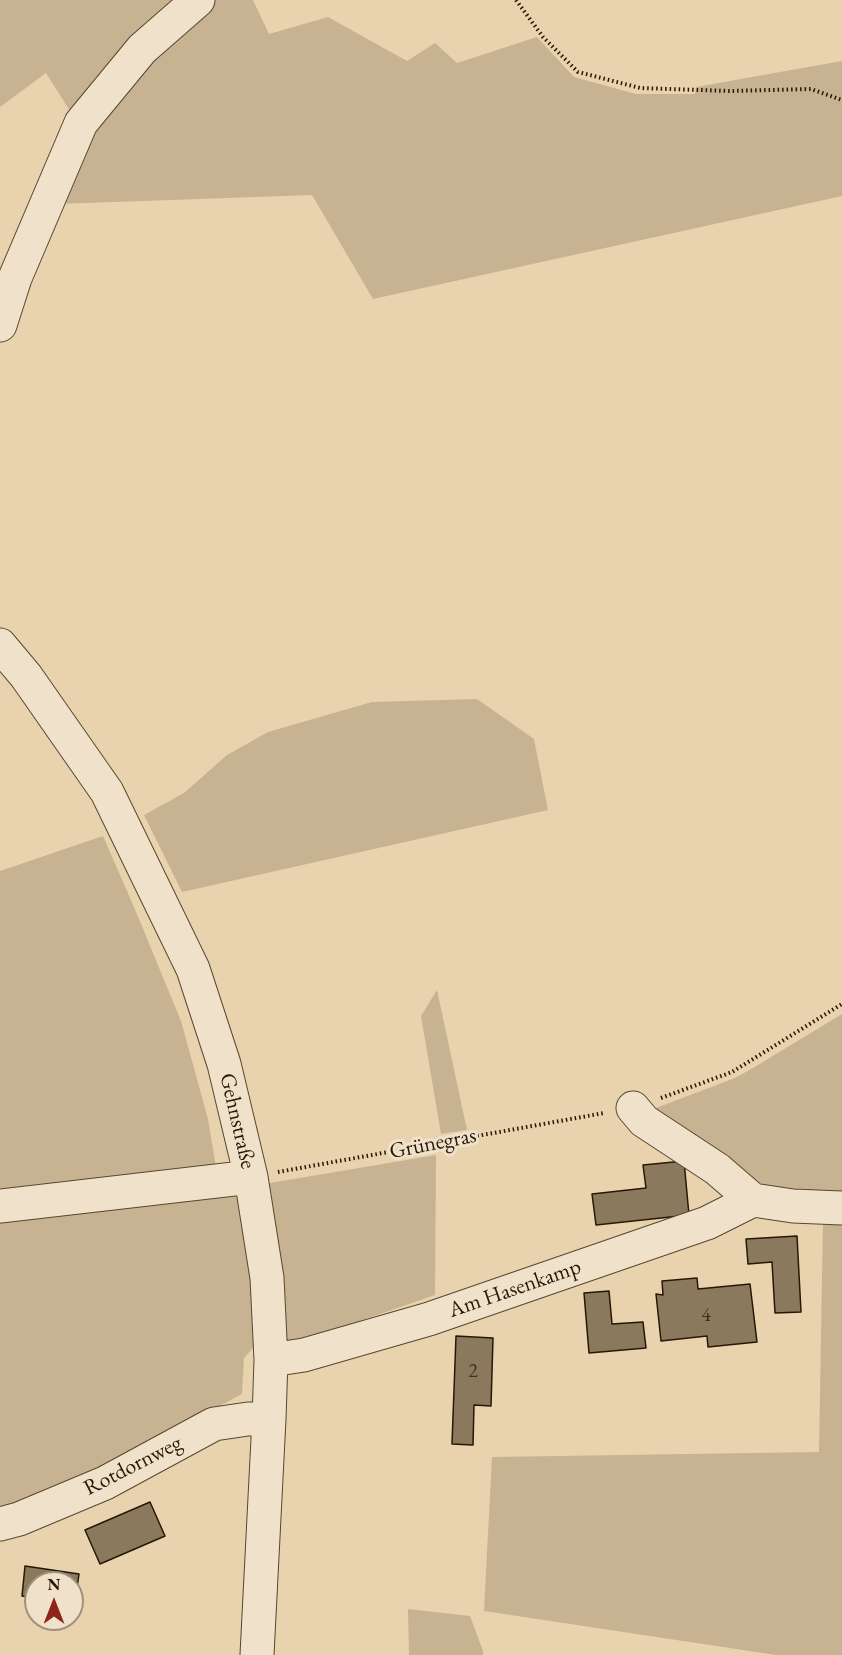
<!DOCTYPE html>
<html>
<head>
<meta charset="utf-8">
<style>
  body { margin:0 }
  #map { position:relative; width:842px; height:1655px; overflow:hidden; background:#e8d3ae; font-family:"EB Garamond",serif }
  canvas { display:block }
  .north { position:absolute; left:24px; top:1571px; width:60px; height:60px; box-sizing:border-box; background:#f0e2ca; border:2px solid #a0917c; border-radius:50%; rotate:0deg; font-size:16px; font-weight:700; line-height:24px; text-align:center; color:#271806 }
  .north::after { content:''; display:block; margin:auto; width:21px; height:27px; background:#8f2418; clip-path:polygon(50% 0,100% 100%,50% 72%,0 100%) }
</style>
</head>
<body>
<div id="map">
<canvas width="842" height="1655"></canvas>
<div class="north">N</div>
</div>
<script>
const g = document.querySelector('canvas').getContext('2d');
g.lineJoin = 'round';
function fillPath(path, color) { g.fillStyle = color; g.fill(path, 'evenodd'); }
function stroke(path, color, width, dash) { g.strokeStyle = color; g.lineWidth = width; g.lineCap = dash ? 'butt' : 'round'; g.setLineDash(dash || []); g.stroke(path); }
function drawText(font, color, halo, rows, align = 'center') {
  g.font = font + ' "EB Garamond",serif'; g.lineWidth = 6; g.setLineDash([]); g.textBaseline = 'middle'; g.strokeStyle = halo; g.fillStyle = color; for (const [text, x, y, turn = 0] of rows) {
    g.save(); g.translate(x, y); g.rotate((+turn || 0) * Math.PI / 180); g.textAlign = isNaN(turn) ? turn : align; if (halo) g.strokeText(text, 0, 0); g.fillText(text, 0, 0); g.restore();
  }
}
fillPath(new Path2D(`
  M0,0H187L77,122L46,73L0,107Z
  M209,0H253L269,34L328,17L407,61L435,43L457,63L537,37L574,77L636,94H695L696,87L842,61V196L373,299L312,195L57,204L87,128Z
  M477,699L534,739L548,810L182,892L144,815L184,793L227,755L268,732L372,702Z
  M103,836L134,907L181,1021L208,1119L217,1173L0,1198V871Z
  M437,990L467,1130L441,1134L421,1016Z
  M842,1014V1199L801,1197L762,1184L731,1162L656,1121V1108L735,1078L753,1068Z
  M436,1155L435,1295L308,1339L253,1348L244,1358L242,1394L14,1515L0,1518V1214L270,1183Z
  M823,1221H842V1655H776L484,1611L492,1457L819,1452Z
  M408,1609L470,1616L483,1651V1655H409Z`), '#c7b391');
const building = new Path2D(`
  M684,1161L689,1215L596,1225L592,1194L646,1188L643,1165Z
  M797,1236L801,1312L775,1313L772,1262L748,1264L746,1239Z
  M697,1278L698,1289L750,1284L757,1342L708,1347L707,1336L661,1341L656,1294L663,1295L662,1281Z
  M609,1291L612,1324L643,1322L646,1348L589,1353L584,1293Z
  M456,1336L493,1338L491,1406L474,1405L473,1445L452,1444Z
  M150,1502L165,1536L100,1564L85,1530Z
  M25,1566L79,1574L75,1603L72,1602V1583H36V1598L22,1596Z`);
fillPath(building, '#8b795d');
stroke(building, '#271806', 1.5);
const minor = new Path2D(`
  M0,325L15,278L81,123L142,49L198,0
  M0,645L26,676L107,792L193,969L224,1064L251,1177L267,1278L271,1360L269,1419L257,1655
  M753,1200L793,1206L842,1208
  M0,1206L251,1177
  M271,1360L304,1355L429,1319L707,1223L753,1200L717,1169L644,1121L633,1108
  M0,1524L19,1519L105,1483L214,1424L248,1419H269`);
stroke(minor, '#574730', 35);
stroke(new Path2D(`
  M516,0L543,37L578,72L640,88L730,91L811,89L842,100
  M661,1098L732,1072L842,1004
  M278,1172L604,1113`), '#271806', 4, [1.5, 3]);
stroke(minor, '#f0e2ca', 33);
drawText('20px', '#40301c', null, [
  ["4",706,1316],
  ["2",473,1372]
]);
drawText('22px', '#271806', '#f0e2ca', [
  ["Gehnstraße",237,1121,77],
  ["Grünegras",433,1144,-11],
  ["Am Hasenkamp",515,1289,-19],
  ["Rotdornweg",133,1466,-27]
]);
</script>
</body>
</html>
